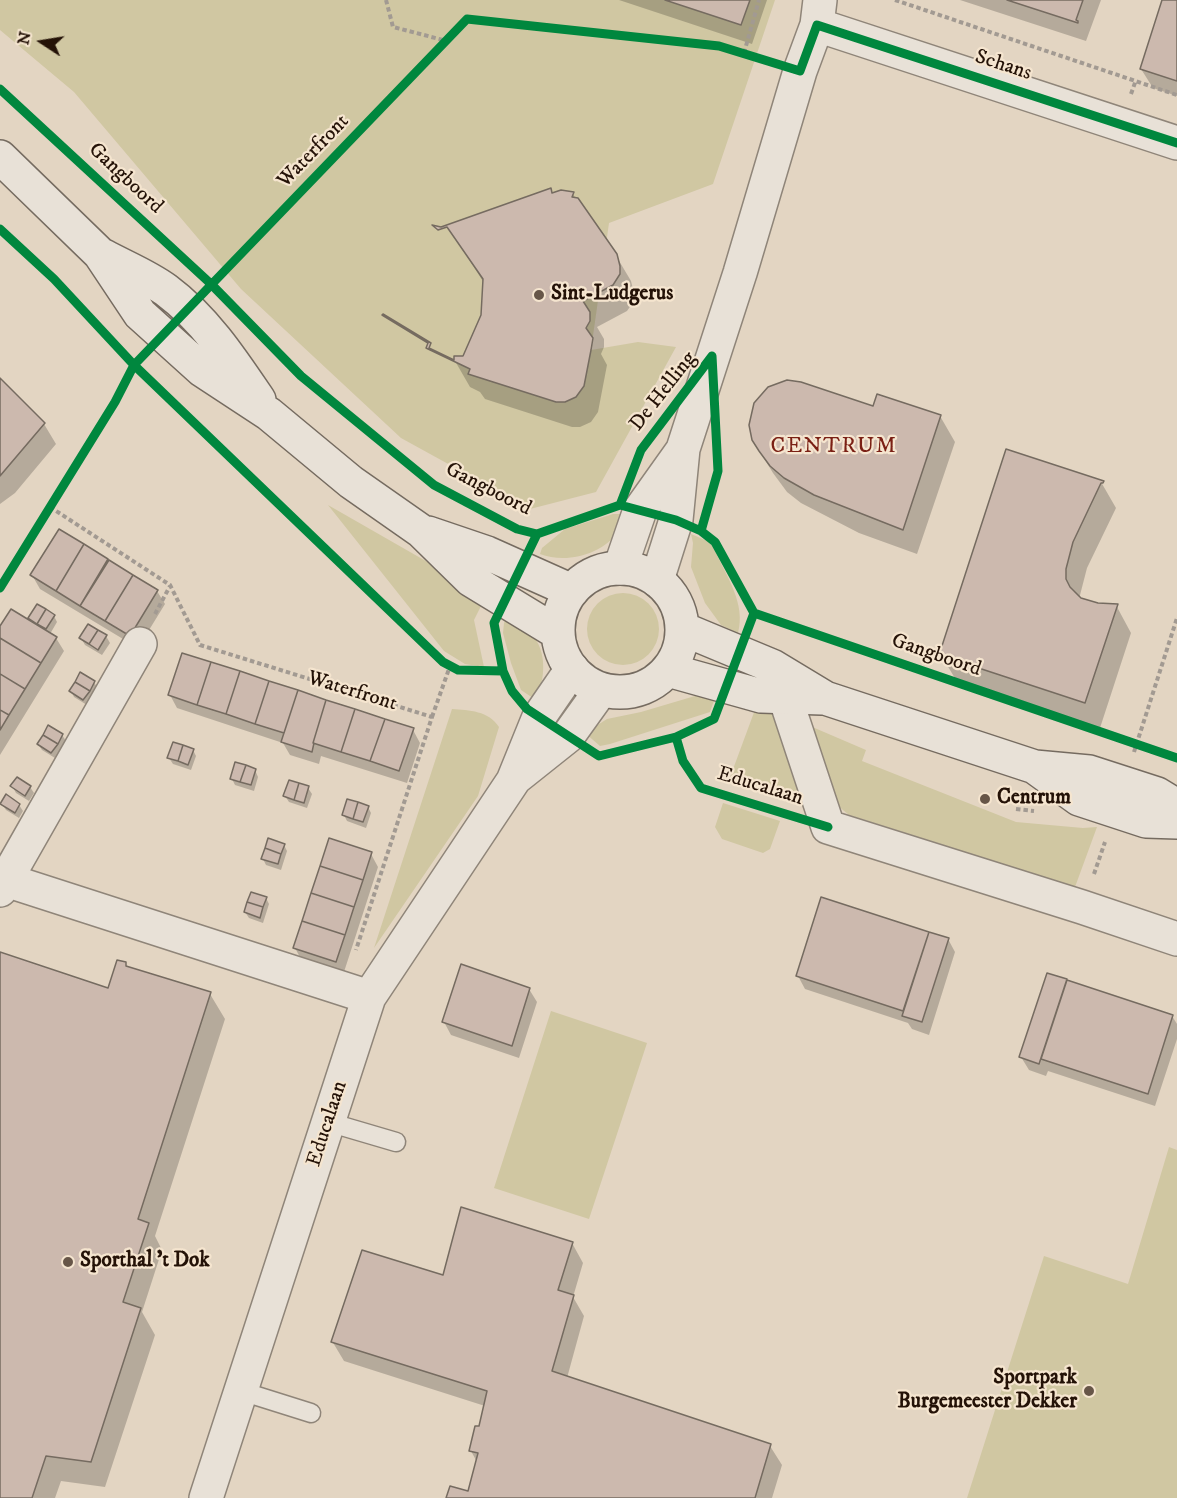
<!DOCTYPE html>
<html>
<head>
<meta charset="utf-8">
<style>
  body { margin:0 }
  #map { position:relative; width:1177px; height:1498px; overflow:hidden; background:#e3d5c2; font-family:"IM FELL DW Pica",serif }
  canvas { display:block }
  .north { position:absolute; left:12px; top:12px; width:60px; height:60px; -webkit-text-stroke:4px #f5e5cf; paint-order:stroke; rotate:282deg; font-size:16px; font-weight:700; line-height:24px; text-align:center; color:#241207 }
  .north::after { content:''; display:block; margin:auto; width:21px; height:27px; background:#241207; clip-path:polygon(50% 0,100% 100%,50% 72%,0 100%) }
</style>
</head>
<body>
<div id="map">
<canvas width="1177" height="1498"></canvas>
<div class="north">N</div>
</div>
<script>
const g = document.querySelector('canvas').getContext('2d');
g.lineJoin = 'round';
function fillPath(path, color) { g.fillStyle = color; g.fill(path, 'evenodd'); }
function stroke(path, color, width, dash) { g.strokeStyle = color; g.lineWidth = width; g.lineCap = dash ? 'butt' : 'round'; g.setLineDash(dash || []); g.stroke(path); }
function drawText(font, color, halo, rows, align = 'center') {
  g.font = font + ' "IM FELL DW Pica",serif'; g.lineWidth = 4.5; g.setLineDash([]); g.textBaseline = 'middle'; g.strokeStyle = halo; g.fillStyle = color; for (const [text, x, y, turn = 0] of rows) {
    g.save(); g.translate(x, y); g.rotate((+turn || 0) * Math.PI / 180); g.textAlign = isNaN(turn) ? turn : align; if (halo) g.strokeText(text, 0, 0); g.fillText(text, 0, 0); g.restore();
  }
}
fillPath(new Path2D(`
  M0,0H775L713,184L609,223L591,350L638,342L676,347L596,492L530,509L401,438L241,289L74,92L0,30Z
  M328,505L431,564L483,602L474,620L484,667L465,664L444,651Z
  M613,514H628C625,519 623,526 619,531C602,555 566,564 540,554L542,548L565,529Z
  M691,534L710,542L715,551C727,577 746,604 738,633L721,625L705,603L691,567L693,543Z
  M587 629a36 36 0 1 1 72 0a36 36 0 1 1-72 0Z
  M508,616C515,621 526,626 531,633C548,652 545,679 536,700L521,690L511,663L503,633L504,623Z
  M695,696L715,698L710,712L610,744L600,746L585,733L607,719L641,712Z
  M756,707L777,713L804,786L798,805L729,780Z
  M452,709C469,710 489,711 499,727L478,796L374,948Z
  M803,723L866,750L862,761L1016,822L1083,828L1097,827L1075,887L849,815L837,805Z
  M723,803L780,821L770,849L763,853L722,839L715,827Z
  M551,1011L647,1043L589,1219L494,1188Z
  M1169,1147L1177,1150V1498H967L1044,1256L1128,1284Z`), '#d0c7a2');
fillPath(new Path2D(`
  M619,0H767L752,44Z
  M960,0H1101L1086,41Z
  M1164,0H1177V96L1153,88L1141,69Z
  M572,193L615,254L631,281L634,293V301L627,311L597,327L604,339V347L601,354L607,365L598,412L591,422L580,427H572L485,399L480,392L470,387L455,361L464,357L482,315L484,283L448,226L553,194Z
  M0,380L44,424L56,444L15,493L0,504Z
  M874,408L940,416L955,442L917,554L859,533L801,503L787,492L773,473L757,447Z
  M1101,482L1116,508L1087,568L1079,599L1098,605L1117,607L1131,633L1100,728L956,680L941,655Z
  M59,531L157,591L165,604L138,648L40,589L32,575Z
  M54,616L57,622L50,634L56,638L64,651L0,755V629L33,624L29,618Z
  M89,626L106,636L110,643L102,655L85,645L81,638Z
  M94,682L98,689L87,705L74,697L71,691Z
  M170,695L413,730L420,743L407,783L321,756L319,764L290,755L283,743L177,708Z
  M62,735L66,741L55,758L42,750L38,744Z
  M193,750L196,756L191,770L173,764L169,758Z
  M255,770L258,777L254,791L235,785L232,779Z
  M12,786L30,787L34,793L29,801L16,793Z
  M308,788L312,794L307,808L289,802L285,796Z
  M2,804L19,805L23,811L19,818L6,810Z
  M368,807L371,813L366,828L347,821L344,815Z
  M284,845L287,851L281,870L266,865L263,859Z
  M371,854L378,867L343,975L302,961L295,948Z
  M266,898L269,904L263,923L249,918L245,912Z
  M822,899L948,939L955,952L929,1035L912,1029L908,1023L805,989L798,976Z
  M0,953L109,989L125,964L128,968L210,994L225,1019L155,1236L162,1250L142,1312L155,1335L105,1487L61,1481L55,1498H0Z
  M1048,975L1172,1016L1177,1024V1039L1155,1106L1048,1071L1046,1076L1029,1070L1021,1057Z
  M529,989L537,1002L519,1058L451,1035L444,1022Z
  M572,1243L583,1263L573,1297L584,1316L567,1378L770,1446L782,1465L772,1498H447L469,1493L477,1462L471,1451L480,1428L485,1406L344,1361L332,1341L444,1276Z`), '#0003');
const building = new Path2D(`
  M665,0H750L741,25Z
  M1007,0H1083L1076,20L1078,21V23Z
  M1162,0H1177V81L1140,69Z
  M551,188L552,193L561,190L574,192L572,197L578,198L617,254L620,266V274L613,285L583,301L590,312V321L586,328L593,338L591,350L584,386L576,397L565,402H556L468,374L470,369L426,348L428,343L382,315L383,314L431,343L429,348L454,360V356H463L481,315L483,279L447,227L438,230L432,225L441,227Z
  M0,378L45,423L0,476Z
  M787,380L801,382L873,406L877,394L941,415L903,530L814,495L784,478L770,466L759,451L752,440L749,425L754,403L768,387Z
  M1006,449L1104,481L1103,483H1101L1073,542L1066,569V579L1070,587L1081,598L1098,603L1118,604L1085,703L939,655Z
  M59,529L84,544L56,591L30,575Z
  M84,544L108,559L80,606L56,591Z
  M109,560L133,575L105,621L80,606Z
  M133,575L158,590L130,636L105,621Z
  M37,604L46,609L37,624L28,618Z
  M11,609L57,637L41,663L0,638V626Z
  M46,609L55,615L46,629L37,624Z
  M88,624L98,630L89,644L79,638Z
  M98,630L107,635L98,650L89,644Z
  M0,638L41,663L25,689L0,674Z
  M182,653L211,662L197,705L168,695Z
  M211,662L240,671L226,714L197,705Z
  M240,671L269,681L255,724L226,714Z
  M80,672L95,681L90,691L75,682Z
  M0,674L25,689L9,715L0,710Z
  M269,681L298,690L284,733L255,724Z
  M75,682L90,691L83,700L69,691Z
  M298,690L326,700L313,743H314L312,752L281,742Z
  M326,700L355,709L341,752L313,743Z
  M355,709L385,719L370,761L341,752Z
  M0,710L9,715L0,730Z
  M385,719L414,728L399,771L370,761Z
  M48,725L63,734L58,744L43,735Z
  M43,735L58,744L51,753L37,744Z
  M173,742L183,745L178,761L167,758Z
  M183,745L194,749L188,765L178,761Z
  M235,762L246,765L240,782L230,779Z
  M246,765L256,769L251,785L240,782Z
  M17,777L31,786L25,796L10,786Z
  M289,780L299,783L294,800L283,796Z
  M299,783L309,786L304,803L294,800Z
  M6,794L20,804L15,813L0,804Z
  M347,799L358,802L353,819L342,815Z
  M358,802L369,806L363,822L353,819Z
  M268,838L285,844L281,854L265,848Z
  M329,838L372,852L363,880L320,866Z
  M265,848L281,854L278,864L261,859Z
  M320,866L363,880L354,907L311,893Z
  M251,892L267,897L263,907L247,902Z
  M311,893L354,907L345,935L302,921Z
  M821,897L929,932L903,1011L796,976Z
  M247,902L263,907L260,918L244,912Z
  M302,921L345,935L336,962L293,948Z
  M929,932L949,938L922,1022L902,1016Z
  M0,952L108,988L117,960L126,962V966L211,992L138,1219L149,1223L123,1302L141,1308L91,1462L46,1456L32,1498H0Z
  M461,964L530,988L512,1046L442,1022Z
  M1047,973L1067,979L1039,1064L1019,1057Z
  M1067,980L1173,1015L1148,1094L1041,1059Z
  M461,1207L573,1242L558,1290L574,1295L552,1371L771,1444L755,1498H446L450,1486L468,1491L478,1453L469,1451L475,1426H479L487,1391L331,1342L362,1250L443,1275Z`);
fillPath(building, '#ccb9ae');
stroke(building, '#756b60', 1.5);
const service = new Path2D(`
  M328,1122L396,1142
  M241,1391L311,1413`);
const minor = new Path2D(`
  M817,25L1177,143
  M620,568L640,510L682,451
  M657,580L676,520L683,449L740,273L800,71L817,25L820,0
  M785,697L828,827L1082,907L1177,939
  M514,779L568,736L601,690
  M6,880L369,997
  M0,890L140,644
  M206,1498L369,997L513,781L539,717L572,669`);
const secondary = new Path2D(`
  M0,157L100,254L140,314L202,370L269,414L351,482L421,531L471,580L558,633
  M104,256C124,267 147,276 166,290C205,319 232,360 259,400
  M428,533L487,553L572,591
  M558 630a62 62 0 1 1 124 0a62 62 0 1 1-124 0Z
  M683,629L772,666L825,698L1035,767L1089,772L1157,794L1177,806
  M668,670L761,696L822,698
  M1036,768L1079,799L1146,821L1177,822`);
stroke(service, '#8f8579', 21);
stroke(minor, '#8f8579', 36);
stroke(secondary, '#756b60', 36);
stroke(new Path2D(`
  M386,0L393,27L447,41
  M895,0L1177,95
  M744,53L759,0
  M1131,94L1136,80
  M50,507L170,585L200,645L432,717L356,950
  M155,614L170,586
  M432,717L450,666
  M1134,752L1177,618
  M1016,809L1034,811
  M1094,874L1105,842`), '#a29a92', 4, [4.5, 3]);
stroke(service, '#e8e1d7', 18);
stroke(minor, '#e8e1d7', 33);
stroke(secondary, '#e8e1d7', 33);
stroke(new Path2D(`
  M0,89L211,284L301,376L434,485L517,529L537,534L620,505L676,520L701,531L715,542L754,613L1177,758
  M0,229L54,279L134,365L443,662L458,670L503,671
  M620,505L641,450L712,356
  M701,531L718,471L712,356
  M537,534L494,623L503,671L512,691L527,709L599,756L676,737L714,719L754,613
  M0,588L115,402L134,365L467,19L719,46L800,71L817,25L1177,143
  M676,737L683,761L701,788L828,827`), '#00873e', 9);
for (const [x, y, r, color] of [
  [539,295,6,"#675648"],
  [985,799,6,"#675648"],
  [68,1262,6,"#675648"],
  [1089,1391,6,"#675648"]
]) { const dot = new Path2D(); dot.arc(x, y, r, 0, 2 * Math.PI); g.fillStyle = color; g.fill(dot); stroke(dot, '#f5e5cf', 2); }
drawText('21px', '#241207', '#f5e5cf', [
  ["Schans",1003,66,18],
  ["Waterfront",314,152,-46],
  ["Gangboord",125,179,43],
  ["De Helling",664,392,-52],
  ["Gangboord",488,490,27],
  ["Gangboord",936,656,19],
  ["Waterfront",352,692,17],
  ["Educalaan",760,787,17],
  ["Educalaan",328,1124,-72]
]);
drawText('bold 21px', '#241207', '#f5e5cf', [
  ["Sint-Ludgerus",551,295],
  ["Centrum",997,799],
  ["Sporthal 't Dok",80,1262],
  ["Sportpark",1077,1379,"right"],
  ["Burgemeester Dekker",1077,1403,"right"]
], 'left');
g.letterSpacing = '1.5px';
drawText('22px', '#7a1f14', '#f5e5cf', [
  ["CENTRUM",834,447]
]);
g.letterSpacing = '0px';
</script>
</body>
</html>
